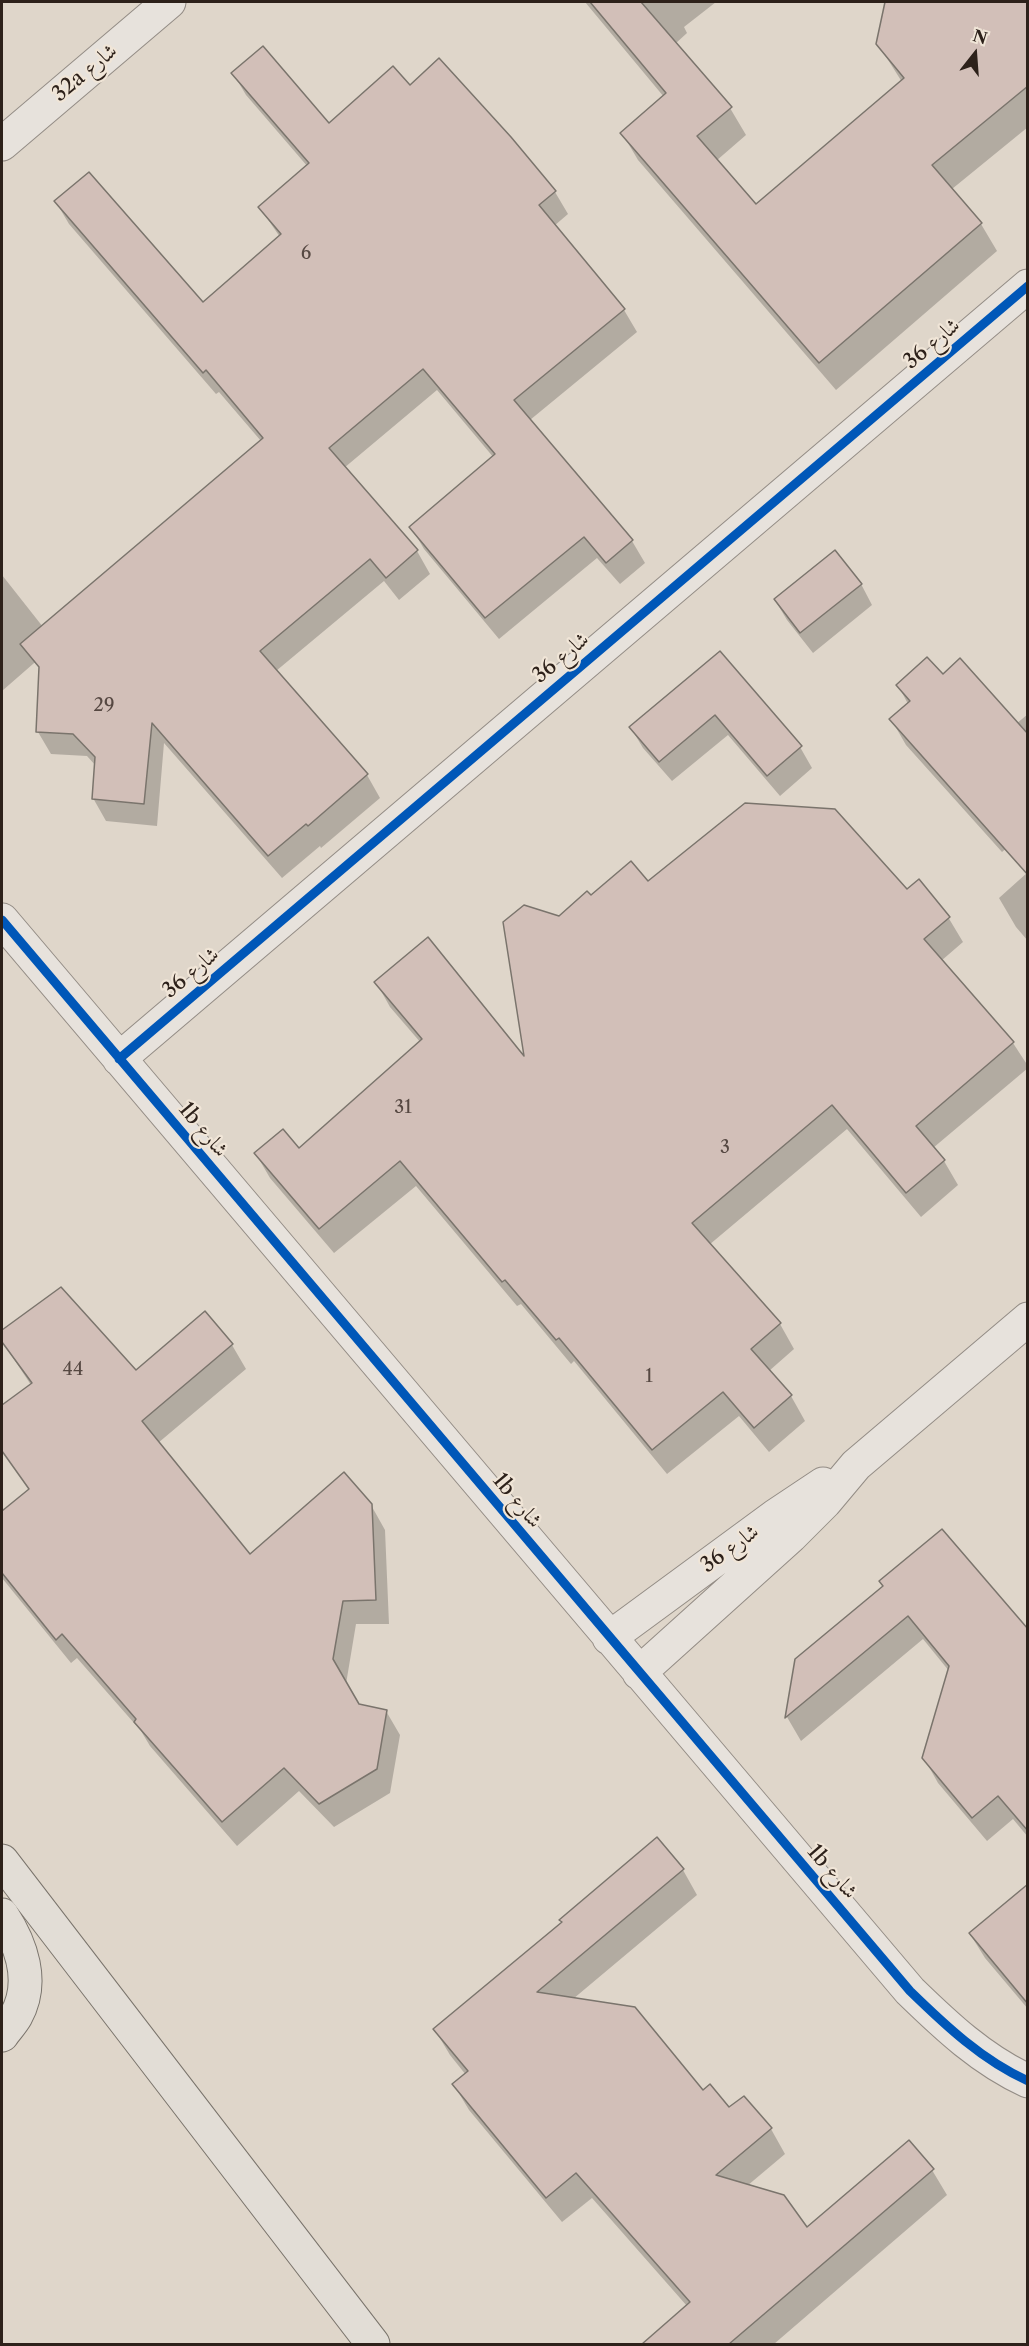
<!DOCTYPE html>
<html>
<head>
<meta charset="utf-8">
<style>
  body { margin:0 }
  #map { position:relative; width:1029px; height:2346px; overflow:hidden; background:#dfd6ca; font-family:"Libre Caslon Text",serif }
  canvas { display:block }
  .frame { position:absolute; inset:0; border:3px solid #2d211a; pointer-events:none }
  .north { position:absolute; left:945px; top:24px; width:60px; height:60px; -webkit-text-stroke:4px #f0e5d7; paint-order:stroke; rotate:17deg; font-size:16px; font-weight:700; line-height:24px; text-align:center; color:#2d211a }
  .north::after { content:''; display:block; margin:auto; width:21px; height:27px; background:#2d211a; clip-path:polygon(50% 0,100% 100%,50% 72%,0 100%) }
</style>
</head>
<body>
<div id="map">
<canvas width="1029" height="2346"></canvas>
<div class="frame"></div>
<div class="north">N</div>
</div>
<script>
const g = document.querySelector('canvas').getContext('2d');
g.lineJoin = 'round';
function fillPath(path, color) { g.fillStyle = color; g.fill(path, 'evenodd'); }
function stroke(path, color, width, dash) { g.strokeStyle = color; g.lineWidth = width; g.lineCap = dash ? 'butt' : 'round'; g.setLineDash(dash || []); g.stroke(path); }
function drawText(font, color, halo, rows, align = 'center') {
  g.font = font + ' "Libre Caslon Text",Amiri,serif'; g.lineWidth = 4.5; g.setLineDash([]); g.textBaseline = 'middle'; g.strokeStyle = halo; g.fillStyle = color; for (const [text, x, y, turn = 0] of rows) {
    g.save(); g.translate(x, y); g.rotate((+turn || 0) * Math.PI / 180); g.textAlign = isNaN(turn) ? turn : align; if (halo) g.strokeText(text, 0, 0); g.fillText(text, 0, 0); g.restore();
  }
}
fillPath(new Path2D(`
  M585,2H716L684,27L687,33L675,44L730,108L746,135L716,161L755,206L902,82L878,44L886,2H1028V127L952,189L981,224L997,251L836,390L638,160L622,133L664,97Z
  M233,73L329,125L410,87L555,192L568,214L554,226L624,310L637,332L530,420L632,541L645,563L620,584L597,558L499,639L424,549L411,527L494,458L437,390L344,468L417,551L430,574L399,600L384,581L276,671L367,775L380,798L321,848L320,846L282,878L164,743L157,826L106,821L93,798L96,766L87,756L51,754L38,732L41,657L2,691V575L43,627L261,441L219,392L216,394L69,224L56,202L203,304L280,237L260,208L308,167L246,95Z
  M861,584L872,605L813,653L787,620L775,600Z
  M720,653L800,747L812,768L780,796L728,735L672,781L643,748L631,728Z
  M943,676L1016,724L1028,714V830L1002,852L906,745L891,719L908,704L898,685Z
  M1028,872V941L1016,927L999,898Z
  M648,883L906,891L948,917L963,942L941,961L1013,1043L1028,1066V1068L933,1148L944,1161L958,1185L921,1217L847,1129L709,1245L780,1324L794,1349L769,1371L791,1396L805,1421L769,1452L739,1416L667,1474L574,1361L571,1364L521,1304L517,1306L416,1186L334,1253L270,1178L256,1154L298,1150L421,1043L390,1007L376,982L526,1061L559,918L590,897Z
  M61,1289L136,1372L232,1345L246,1369L158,1443L249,1556L371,1505L385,1530L389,1624H356L346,1684L358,1706L386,1711L400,1735L390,1793L334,1827L299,1791L237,1846L150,1746L141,1731L77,1658L71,1663L2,1578V1507L93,1613L31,1385L2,1341V1332Z
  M884,1587L1028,1632V1837L1013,1819L987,1841L938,1783L924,1758L949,1671L923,1639L801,1741L787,1717L797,1660Z
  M656,1839L683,1870L697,1895L573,1999L703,2092L729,2109L771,2129L785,2154L747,2186L807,2229L932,2170L947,2195L774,2344H663L657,2334L687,2306L592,2198L562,2222L469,2110L454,2085L466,2075L450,2055L435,2030L563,1923Z
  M1028,1886V2009L985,1958L970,1934Z`), '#0003');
const building = new Path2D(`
  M590,2H641L732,107L697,136L756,204L904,78L876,44L885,2H1028V86L932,165L982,223L819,363L620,133L666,93Z
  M263,46L329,123L393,66L410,85L439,58L511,137L556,191L539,205L625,309L514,400L633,540L606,563L584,537L485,618L409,527L495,454L423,369L329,448L418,550L386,578L370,559L260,651L368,774L308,826L306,824L268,856L152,723L144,804L92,799L95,757L73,734L36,732L39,667L20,644L263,438L206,370L203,373L54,201L89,172L203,302L281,234L258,207L309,163L231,73Z
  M835,550L862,584L800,633L774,599Z
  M720,651L802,746L767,776L715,715L659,762L629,727Z
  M927,657L943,674L960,658L1028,734V875L889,719L910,701L896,685Z
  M745,803L835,809L907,889L919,879L950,917L924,939L1014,1042L916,1126L945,1160L906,1193L832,1105L692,1223L781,1323L751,1349L792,1395L754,1428L723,1392L652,1450L559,1338L556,1340L505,1280L502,1282L400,1161L319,1229L254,1153L283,1129L299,1148L422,1039L374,982L428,937L524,1056L503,922L524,905L559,916L587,891L591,895L631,861L648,881Z
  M61,1287L136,1370L205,1311L233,1344L142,1421L250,1554L344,1472L372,1504L376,1600L343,1601L333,1659L359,1704L387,1710L377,1769L319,1804L284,1768L222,1822L134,1722L136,1719L62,1634L56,1640L2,1573V1511L29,1489L2,1451V1405L32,1383L2,1342V1330Z
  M942,1529L1028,1629V1831L998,1796L972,1818L922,1758L949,1666L908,1616L785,1718L795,1659L883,1586L879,1581Z
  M657,1837L684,1869L537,1992L635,2007L703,2090L710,2084L729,2107L744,2096L772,2128L716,2175L784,2195L807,2227L909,2140L934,2169L729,2344H642L690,2302L576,2173L546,2198L452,2084L468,2071L433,2029L562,1922L559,1920Z
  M1028,1884V2004L969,1933Z`);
fillPath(building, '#d2bfb8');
stroke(building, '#7a746c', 1.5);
const minor = new Path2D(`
  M2,144L169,2
  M2,920L910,1991C946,2026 982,2060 1028,2081
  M119,1059L1028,286
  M609,1638L775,1516L823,1484
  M639,1673L791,1536L825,1502L856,1465L1028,1319`);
const major = new Path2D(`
  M2,1915C21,1944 35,1982 16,2016C12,2023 6,2029 2,2035`);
const highway = new Path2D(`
  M2,1861L373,2344`);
stroke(minor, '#938c85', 35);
stroke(major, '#7a746c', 35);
stroke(highway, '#7a746c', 35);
stroke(minor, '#e7e2dc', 33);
stroke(major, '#e2ddd6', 33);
stroke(highway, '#e2ddd6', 33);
stroke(new Path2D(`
  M2,920L910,1991C946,2026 982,2060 1028,2081
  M119,1059L1028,286`), '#0057b8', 9);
drawText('18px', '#564842', null, [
  ["6",306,254],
  ["29",104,706],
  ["31",403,1108],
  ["3",725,1148],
  ["44",73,1370],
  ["1",649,1377]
]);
drawText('21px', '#2d211a', '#f0e5d7', [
  ["32a شارع",85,73,-40],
  ["شارع 36",932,344,-40],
  ["شارع 36",561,658,-40],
  ["شارع 36",191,973,-40],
  ["1b شارع",203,1130,50],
  ["1b شارع",517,1501,50],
  ["شارع 36",730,1549,-36],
  ["1b شارع",832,1872,49]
]);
</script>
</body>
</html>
